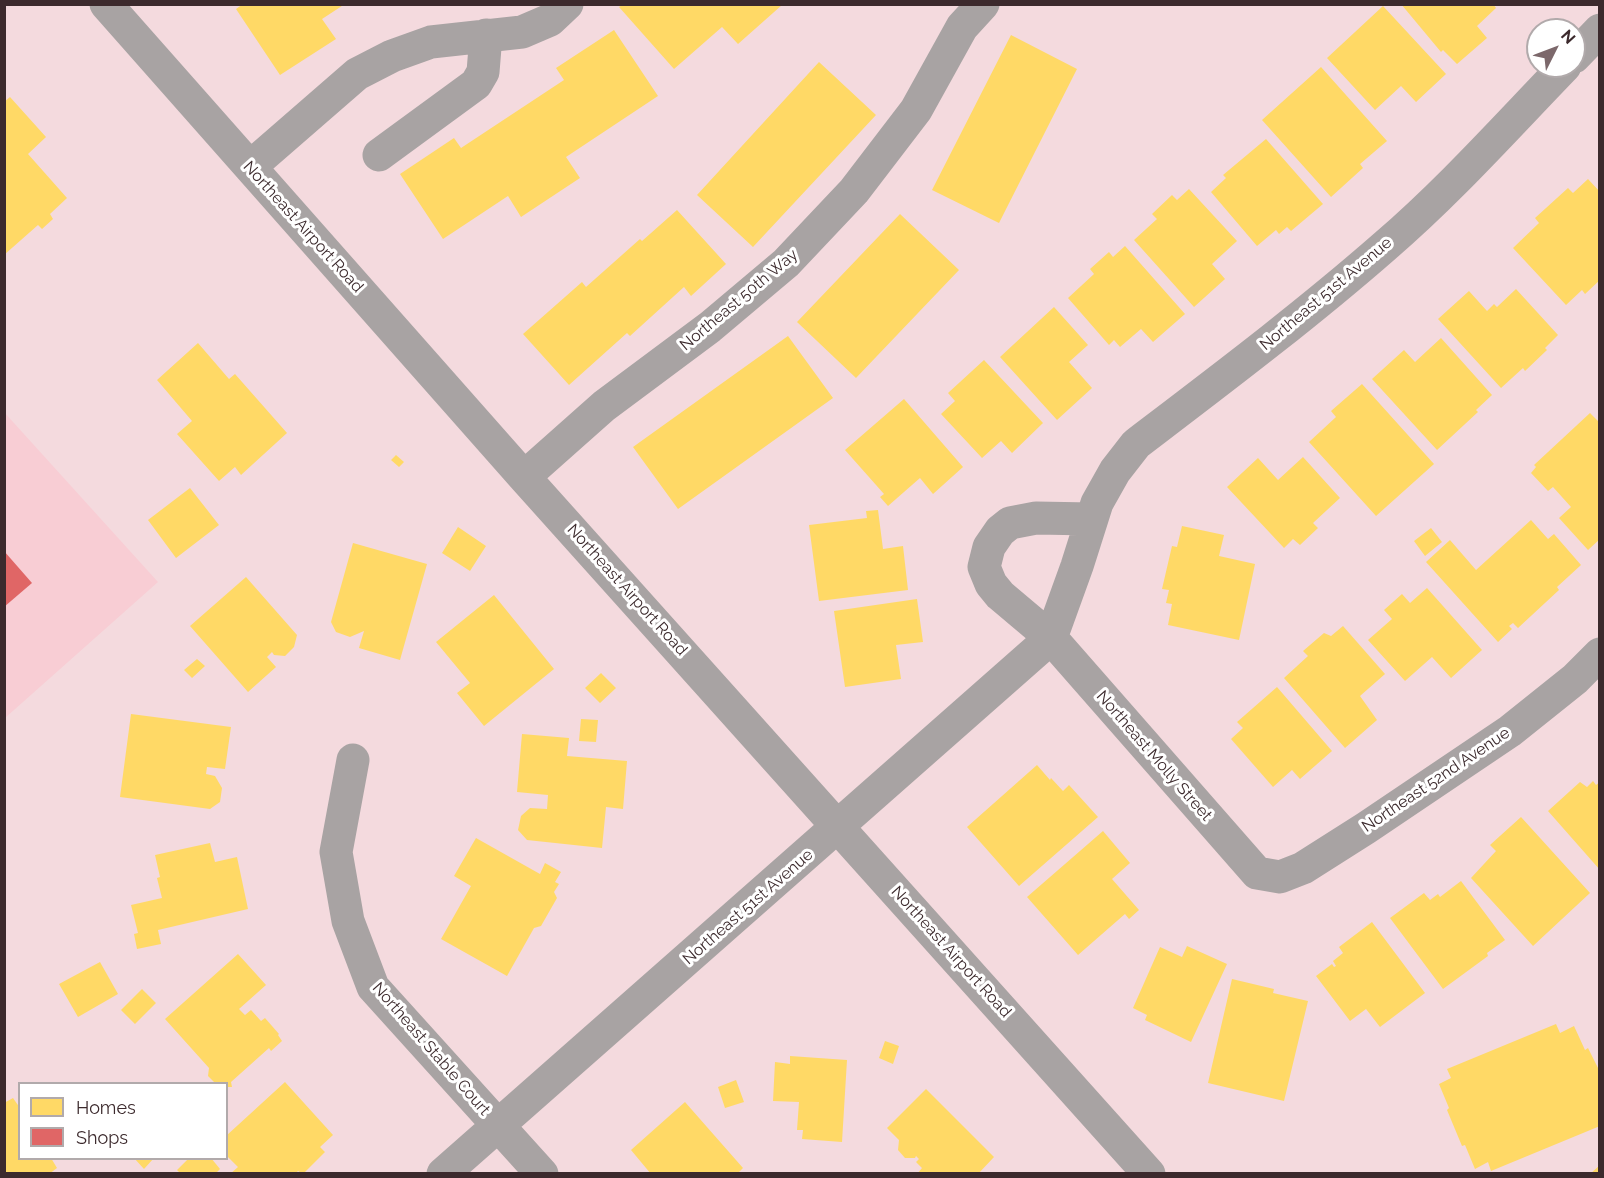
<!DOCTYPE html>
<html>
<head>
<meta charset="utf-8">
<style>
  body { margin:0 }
  #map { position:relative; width:1604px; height:1178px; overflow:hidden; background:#f4dade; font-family:Raleway,sans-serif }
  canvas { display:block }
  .frame { position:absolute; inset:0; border:6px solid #3c2a2d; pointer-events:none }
  .legend { position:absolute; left:18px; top:1082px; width:210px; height:78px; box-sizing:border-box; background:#fff; border:2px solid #b1aaab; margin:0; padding:8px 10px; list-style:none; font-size:18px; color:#3c2a2d }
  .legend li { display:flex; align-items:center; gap:12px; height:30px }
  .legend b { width:30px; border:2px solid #b1aaab }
  .north { position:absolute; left:1526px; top:18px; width:60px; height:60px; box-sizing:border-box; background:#fff; border:2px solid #b1aaab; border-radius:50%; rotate:48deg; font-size:16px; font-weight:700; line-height:24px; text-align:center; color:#3c2a2d }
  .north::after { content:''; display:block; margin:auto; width:21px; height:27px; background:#7c686b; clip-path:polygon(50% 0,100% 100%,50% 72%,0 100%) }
</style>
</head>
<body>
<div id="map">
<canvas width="1604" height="1178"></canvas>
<div class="frame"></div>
<ul class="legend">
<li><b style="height:16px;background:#ffd966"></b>Homes</li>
<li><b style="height:16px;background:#e06666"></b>Shops</li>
</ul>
<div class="north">N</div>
</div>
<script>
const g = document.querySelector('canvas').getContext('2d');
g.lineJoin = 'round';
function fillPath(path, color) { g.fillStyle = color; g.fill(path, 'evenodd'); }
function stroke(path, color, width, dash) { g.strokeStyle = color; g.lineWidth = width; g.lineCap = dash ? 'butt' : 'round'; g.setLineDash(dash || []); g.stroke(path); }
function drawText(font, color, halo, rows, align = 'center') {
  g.font = font + ' Raleway,sans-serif'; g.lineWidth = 6; g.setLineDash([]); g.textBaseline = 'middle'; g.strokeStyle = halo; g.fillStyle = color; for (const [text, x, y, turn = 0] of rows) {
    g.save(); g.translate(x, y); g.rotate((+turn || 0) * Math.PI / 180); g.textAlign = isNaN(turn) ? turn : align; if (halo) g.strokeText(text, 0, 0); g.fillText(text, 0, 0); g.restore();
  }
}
fillPath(new Path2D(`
  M4,412L158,582L5,718H4Z`), '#f8cdd4');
fillPath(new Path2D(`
  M243,4H345L322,19L336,39L280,75L236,9Z
  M1401,4H1493L1496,8L1477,26L1487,38L1457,64L1443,50L1441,52Z
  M622,5H782L738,44L722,27L674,69L619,7Z
  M1383,6L1446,74L1416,102L1401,86L1375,110L1327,58Z
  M614,30L658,96L566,157L580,178L521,217L508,196L443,239L400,174L454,138L461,148L564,80L556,68Z
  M1011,35L1077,69L999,223L932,190Z
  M819,62L876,115L753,247L697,195Z
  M1321,67L1387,141L1360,164L1363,168L1331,197L1262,120Z
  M10,97L46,137L28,154L67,198L50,214L53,219L42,229L38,225L4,255V102Z
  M1266,139L1323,204L1291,231L1287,227L1279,234L1276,230L1257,246L1211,192L1226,178L1223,175Z
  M1588,179L1600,192V280L1585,294L1582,290L1566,305L1513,248L1539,223L1535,218L1568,188L1573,193Z
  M1189,189L1237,241L1212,264L1225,279L1194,307L1134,240L1157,219L1152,214L1172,195L1177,200Z
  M677,210L726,264L691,296L684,287L630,336L627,333L569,385L523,334L582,282L586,287L640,239L642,241Z
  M900,214L959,270L856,378L797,322Z
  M1125,246L1185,314L1153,342L1141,329L1120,347L1114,340L1109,345L1068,298L1094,274L1090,269L1109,252L1113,257Z
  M1516,289L1558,335L1545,348L1547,350L1525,371L1523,368L1501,388L1438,319L1469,291L1487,311L1494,304L1497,307Z
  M1054,307L1088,345L1069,362L1092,388L1057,420L1000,357Z
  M788,336L833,398L678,509L633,447Z
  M1441,338L1492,395L1476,410L1478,412L1437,450L1372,379L1404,350L1415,362Z
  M198,343L229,379L235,374L287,433L241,475L235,467L219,481L177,434L192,421L157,380Z
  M984,360L1043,423L1012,453L1001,441L982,458L941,414L955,401L948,393Z
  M1362,384L1434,464L1376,516L1309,442L1336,417L1331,411Z
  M904,399L963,467L933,494L920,478L888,506L880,497L884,494L845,450Z
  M1590,413L1600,423V539L1588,550L1559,518L1571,507L1553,487L1548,491L1531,473L1536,467L1534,465Z
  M396,455L404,462L399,467L391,460Z
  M1303,457L1340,498L1313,523L1318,528L1300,545L1293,539L1284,548L1227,487L1258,458L1278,480Z
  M190,488L219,525L176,558L148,520Z
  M878,510L883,549L903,546L908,590L819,601L809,525L867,518L866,511Z
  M1531,520L1548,539L1554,534L1581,565L1557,587L1559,590L1518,628L1513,623L1509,626L1512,629L1498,642L1426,562L1450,540L1476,570Z
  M1182,526L1224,535L1219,556L1255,564L1239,640L1168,625L1172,604L1166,603L1169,590L1162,589L1172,546L1177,547Z
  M458,527L486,546L470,571L442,553Z
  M1431,528L1442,542L1425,556L1414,541Z
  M353,543L427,564L400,660L359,648L364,631L350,637L336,632L331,622Z
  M246,577L297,635L294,647L285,656L274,655L272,652L267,657L276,667L248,692L190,626Z
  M1427,588L1482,650L1451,678L1432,657L1405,681L1368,640L1392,619L1384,610L1402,594L1410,603Z
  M494,595L554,669L484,726L457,693L470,683L436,642Z
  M917,599L923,642L896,645L901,679L845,687L834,611Z
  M1343,626L1385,674L1360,696L1377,720L1345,748L1284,678L1308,656L1303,651L1324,633L1331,636Z
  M197,659L205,666L192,678L184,670Z
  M601,673L616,688L600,703L585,688Z
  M1277,687L1332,751L1300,779L1292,770L1273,787L1231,739L1243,728L1237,722Z
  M131,714L231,727L225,769L207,767L206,774L215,776L222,788L220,802L210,809L120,797Z
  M581,719L598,720L596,742L579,741Z
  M522,734L569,738L567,756L627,761L623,809L606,807L602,848L527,840L518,830L521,816L530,808L547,809L548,795L517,792Z
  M1037,765L1050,780L1051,778L1063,791L1069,785L1098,817L1019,886L967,827Z
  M1593,781L1596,785L1600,782V870L1548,811L1580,782L1587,787Z
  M1521,817L1590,893L1533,946L1471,878L1496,851L1490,845Z
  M1103,831L1130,863L1112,879L1139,910L1129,919L1125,914L1078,955L1027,897Z
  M476,838L540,874L545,863L561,872L555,882L559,884L554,892L557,898L541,926L534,928L507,976L441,939L471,886L454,876Z
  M210,843L215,862L237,857L248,909L158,930L161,944L137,949L134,934L138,933L131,905L162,898L157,878L160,877L155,855Z
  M1461,881L1505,940L1487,953L1488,956L1443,989L1390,918L1424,893L1430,900L1438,894L1440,897Z
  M1372,922L1425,993L1380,1027L1366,1009L1350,1021L1316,976L1332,964L1334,967L1336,966L1333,961L1343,953L1339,947Z
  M1187,946L1227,964L1191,1042L1145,1020L1147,1015L1133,1008L1160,947L1182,957Z
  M238,954L266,985L239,1009L245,1015L251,1010L261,1021L265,1018L279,1034L278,1035L282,1041L271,1051L269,1048L231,1082L232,1087H226V1084H216L208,1076L209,1068L165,1019Z
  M100,962L118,994L78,1017L59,984Z
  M1232,979L1274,989L1273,993L1308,1001L1284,1101L1208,1083Z
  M142,989L156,1003L135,1024L121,1010Z
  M1556,1024L1560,1033L1574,1026L1585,1050L1588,1048L1600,1072V1126L1491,1171L1488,1162L1475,1169L1465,1145L1462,1146L1447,1110L1449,1108L1439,1084L1451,1078L1447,1069Z
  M885,1041L899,1046L893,1064L879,1058Z
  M790,1056L847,1060L842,1142L802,1139L803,1130H797L799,1102L773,1101L775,1062L790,1064Z
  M736,1080L744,1102L725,1108L718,1087Z
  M285,1082L333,1135L320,1147L325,1152L303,1174L298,1171L295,1174H230L238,1167L226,1155V1136Z
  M926,1089L994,1157L978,1174H917L922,1168L916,1162L919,1159L916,1156L915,1158H905L898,1150L899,1140L887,1128Z
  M13,1098L20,1108V1158H51L57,1168L49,1174H4V1103Z
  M685,1102L743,1168L737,1174H651L631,1150Z
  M134,1158H154L144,1169Z
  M189,1158H211L220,1169L215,1174H181L177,1170Z
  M1600,1165V1174H1590Z`), '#ffd966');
fillPath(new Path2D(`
  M4,551L32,583L4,607Z`), '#e06666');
stroke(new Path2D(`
  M106,4L524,477L1149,1174
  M1574,57L1600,30
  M379,155L476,84L483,72L486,35
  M250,167L357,74L392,56L431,42L522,32L550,20L567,4
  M524,477L604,406L710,327L786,263L854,191L916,110L962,27L983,4
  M1092,519L1036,518L1010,523L1000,531L989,547L984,567L991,584L1000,595L1051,638L1257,873L1280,877L1303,868L1366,828L1510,731L1575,679L1600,654
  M353,760L336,852L348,921L373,987L542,1174
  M443,1174L1051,638L1077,566L1097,503L1115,471L1136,444C1220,380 1305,316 1385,246C1449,191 1506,127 1565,66`), '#a8a3a3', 33);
drawText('16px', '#3c2a2d', '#fff', [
  ["Northeast Airport Road",303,227,48],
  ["Northeast 51st Avenue",1326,294,-40],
  ["Northeast 50th Way",739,300,-40],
  ["Northeast Airport Road",627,590,48],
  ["Northeast Molly Street",1154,756,49],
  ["Northeast 52nd Avenue",1436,780,-34],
  ["Northeast 51st Avenue",748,907,-41],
  ["Northeast Airport Road",951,952,48],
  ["Northeast Stable Court",431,1049,49]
]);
</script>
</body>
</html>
